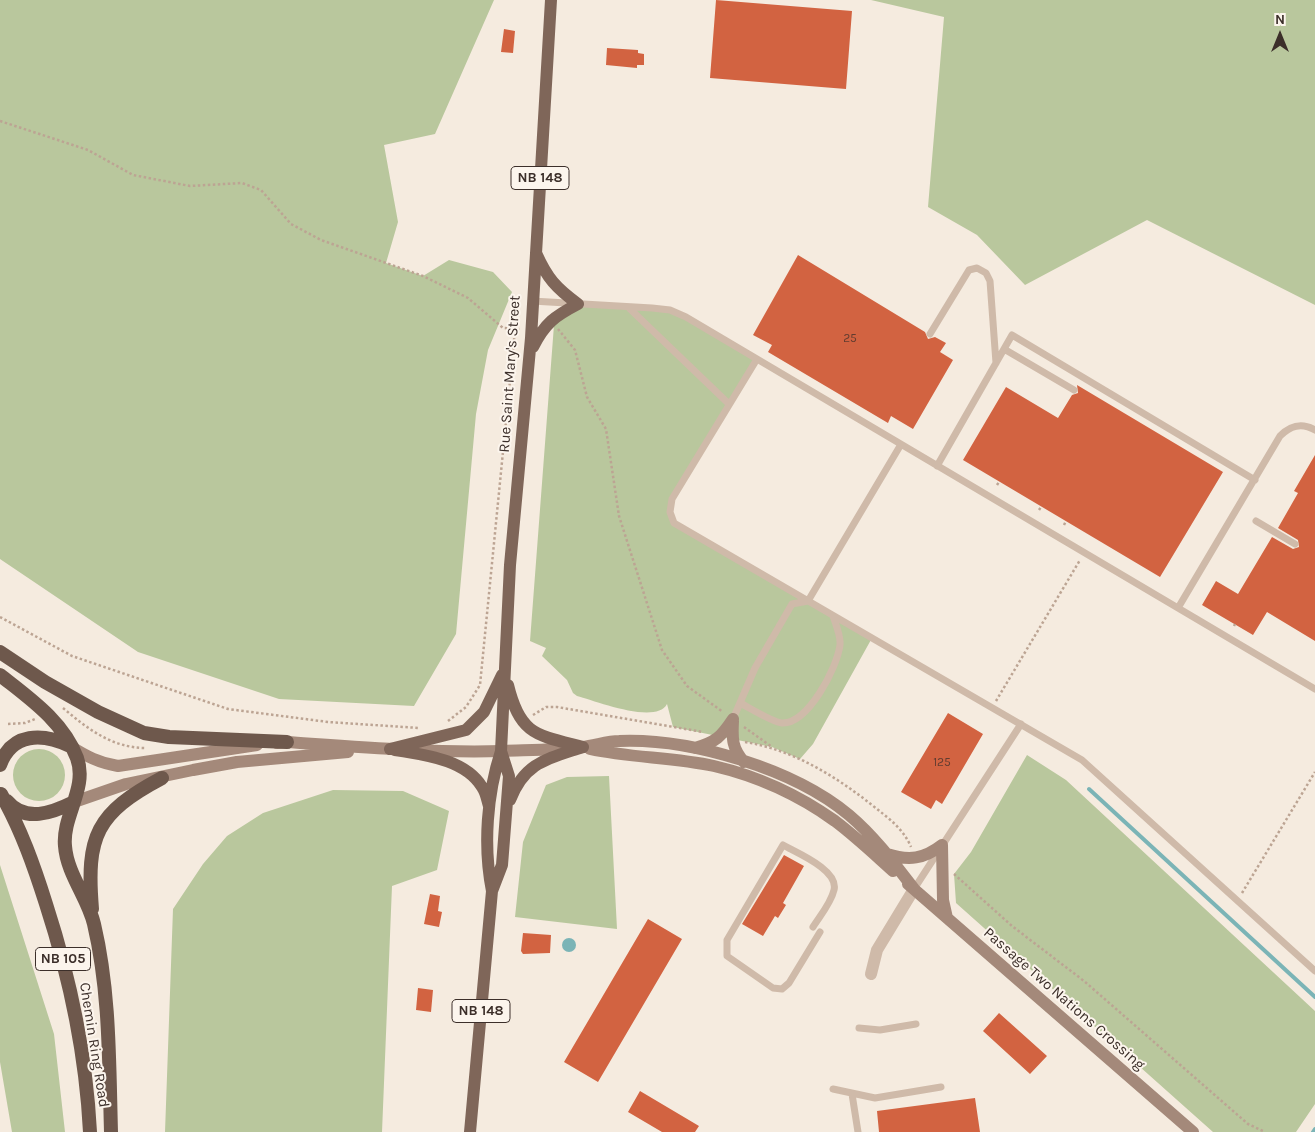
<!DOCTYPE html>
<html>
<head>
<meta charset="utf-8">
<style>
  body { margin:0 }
  #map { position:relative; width:1315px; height:1132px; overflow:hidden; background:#f5ebdf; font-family:Karla,sans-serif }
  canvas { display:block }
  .north { position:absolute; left:1255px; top:10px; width:50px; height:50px; -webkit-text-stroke:4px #fcf5ed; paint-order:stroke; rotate:0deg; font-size:14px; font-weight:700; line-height:20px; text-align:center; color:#3c2f2a }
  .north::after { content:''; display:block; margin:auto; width:18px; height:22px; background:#3c2f2a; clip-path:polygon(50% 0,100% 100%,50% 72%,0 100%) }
</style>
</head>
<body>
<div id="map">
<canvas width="1315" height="1132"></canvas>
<div class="north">N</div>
</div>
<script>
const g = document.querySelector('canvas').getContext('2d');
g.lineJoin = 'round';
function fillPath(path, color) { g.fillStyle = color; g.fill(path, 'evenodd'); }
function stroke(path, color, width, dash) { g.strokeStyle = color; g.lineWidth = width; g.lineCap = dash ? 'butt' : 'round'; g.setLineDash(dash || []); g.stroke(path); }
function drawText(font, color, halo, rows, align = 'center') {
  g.font = font + ' Karla,sans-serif'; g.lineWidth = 4; g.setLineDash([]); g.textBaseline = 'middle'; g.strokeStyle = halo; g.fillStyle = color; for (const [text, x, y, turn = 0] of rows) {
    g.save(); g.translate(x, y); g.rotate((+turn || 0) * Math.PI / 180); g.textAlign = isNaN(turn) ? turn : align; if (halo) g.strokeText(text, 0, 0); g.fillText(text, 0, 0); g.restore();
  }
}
fillPath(new Path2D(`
  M0,0H494L435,134L384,145L398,222L386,263L423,276L449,260L493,272L512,292L488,350L476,414L456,634L414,706L279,699L138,652L0,559Z
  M871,0H1315V305L1147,220L1025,285L977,235L928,207L944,17Z
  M578,304L670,310L757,359L672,499L674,524L872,638L813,744L800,759L772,747L673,727L667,704C656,725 596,701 577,696L573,693L567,680L542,656L546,648L530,641L554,325Z
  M13 775a26 26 0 1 1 52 0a26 26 0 1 1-52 0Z
  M1027,755L1066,780L1315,1011V1104L1296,1132H1213L956,903L954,874L971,852Z
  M609,776L617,929L515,917L523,842L546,785L567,777Z
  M333,790L403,791L449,811L437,870L392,886L382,1132H165L173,909L203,864L227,836L263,813Z
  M0,865L54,1034L65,1132H12L0,1062Z`), '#b9c79d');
fillPath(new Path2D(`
  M562 945a7 7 0 1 1 14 0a7 7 0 1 1-14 0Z`), '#7bb4b6');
stroke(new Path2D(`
  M1089,789L1315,997
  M1313,1132L1315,1129`), '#7bb4b6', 4);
fillPath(new Path2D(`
  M716,0L852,11L846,89L710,78Z
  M504,29L515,31L513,53L501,52Z
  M607,48L638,50V53L644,54V65H637V68L606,65Z
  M798,255L925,332L928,339L935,337L946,343L940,352L953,360L913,429L891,416L888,423L768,352L772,345L753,335Z
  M1077,385L1223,472L1160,577L963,460L1006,387L1058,418L1072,395L1078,393Z
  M1315,455V641L1267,612L1253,635L1202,605L1216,581L1238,594L1272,537L1293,549L1299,547L1298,540L1278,528L1298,493L1294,491Z
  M948,713L983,734L942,804L936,800L931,809L901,792Z
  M784,855L804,866L783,903L786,905L778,918L775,916L763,936L742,924Z
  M430,894L440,896L438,911L442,912L439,927L424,924Z
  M648,919L682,939L598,1082L564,1062Z
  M523,933L551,935L550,953L523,954L521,951Z
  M418,988L433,990L431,1012L416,1010Z
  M999,1013L1047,1056L1030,1074L983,1031Z
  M640,1091L699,1126L695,1132H662L628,1112Z
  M975,1098L980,1132H879L877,1111Z`), '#d26341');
stroke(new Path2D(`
  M0,121L88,150L133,175L190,186L242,183L261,190L291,224L321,240L423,276L468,298L503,328L520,329
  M558,329L575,350L587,397L606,429L619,516L662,650L687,686L723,712
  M997,485L999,482
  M1039,510L1041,507
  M1064,525L1066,521
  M0,617L72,656L228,709L328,722L419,728
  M1234,626L1235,624
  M996,701L1080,560
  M63,708C88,729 112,748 146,748
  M533,715L546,707H557L703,732
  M448,721L466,707L480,685L515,330
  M8,724L25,723L35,719
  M744,727L772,747
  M745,742C793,750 834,775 872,805C888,818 903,828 911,847
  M954,874L1012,926L1084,981L1248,1124L1265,1132
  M1242,893L1315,772`), '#bca493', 2.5, [2.5, 2.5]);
stroke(new Path2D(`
  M532,301L652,308L670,310L686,317L1315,689
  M628,307L729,404
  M930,334L969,270L977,268L986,273L990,281L996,363
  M1004,349L1074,390
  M757,359L672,499L670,512L674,523L1082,760L1315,971
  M937,466L1012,335L1255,480
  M1256,521L1295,544
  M1178,608L1280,436C1290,426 1301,422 1315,430
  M740,703C750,708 772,722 782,723C808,724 837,668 840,645C841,636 836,625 833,616
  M733,719L755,668L792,604L808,601L900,446
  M914,889L1021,724
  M813,927C820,916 831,903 834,890C839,870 797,853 783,845L727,940V956L773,988L782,989L789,983L820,932
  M859,1028L880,1030L916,1024
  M833,1089L875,1098L941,1087
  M852,1094L858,1132`), '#cfbaa9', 7);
stroke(new Path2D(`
  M871,974L877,950L914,889`), '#cfbaa9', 12);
stroke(new Path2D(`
  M733,721C732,739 732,748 744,762
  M277,743L287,742C359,747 431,753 503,751C529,750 556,750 582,747C594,746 607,741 619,741C691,738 794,769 849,815C875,837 894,863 914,889
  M70,746C86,756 99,763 118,766L257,745
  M695,748C716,742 721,737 733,719
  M590,749C631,758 673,757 714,766C757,776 800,796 835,821C855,836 874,854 893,871
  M74,802L126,784L193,770L237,762L348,752
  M942,845L943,900L947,918
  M887,854C909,861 924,859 942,845
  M908,884L1193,1132`), '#a4897a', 12);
stroke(new Path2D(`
  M533,347C545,323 555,316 578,304C556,288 547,278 536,253
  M508,685C520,735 536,735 583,747
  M390,749L466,730L484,712L502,675
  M395,750C424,755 465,759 482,787C486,792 487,800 489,806
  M510,800C525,762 547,759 583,747
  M492,891C483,846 487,794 501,751L510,565L531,338L551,0
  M470,1132L492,891L502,865L509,776L501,751`), '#7f6659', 12);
stroke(new Path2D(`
  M0,652L45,682L98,712L144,733L169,737L287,742
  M0,675C29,698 63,721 77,758C88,788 62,816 65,846C67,874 88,898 94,924C110,992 109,1062 111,1132
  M0,765C12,732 43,733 70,746
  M1,794C21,829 34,866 46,904C70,978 86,1054 90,1132
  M7,801C25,823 52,813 74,802
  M92,909C86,836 96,813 162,778`), '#6e584c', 14);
drawText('12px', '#623c30', null, [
  ["25",850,339],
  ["125",942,763]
]);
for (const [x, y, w] of [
  [540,178,58],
  [63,959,55],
  [481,1011,58]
]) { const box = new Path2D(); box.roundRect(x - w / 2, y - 11.5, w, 23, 4); g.fillStyle = '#fcf5ed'; g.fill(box); stroke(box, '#3c2f2a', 1); }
drawText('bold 14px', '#3c2f2a', null, [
  ["NB 148",540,178],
  ["NB 105",63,959],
  ["NB 148",481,1011]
]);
drawText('15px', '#3c2f2a', '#fcf5ed', [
  ["Rue Saint Mary's Street",510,374,-86],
  ["Passage Two Nations Crossing",1064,999,41],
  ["Chemin Ring Road",94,1045,81]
]);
</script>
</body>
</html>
